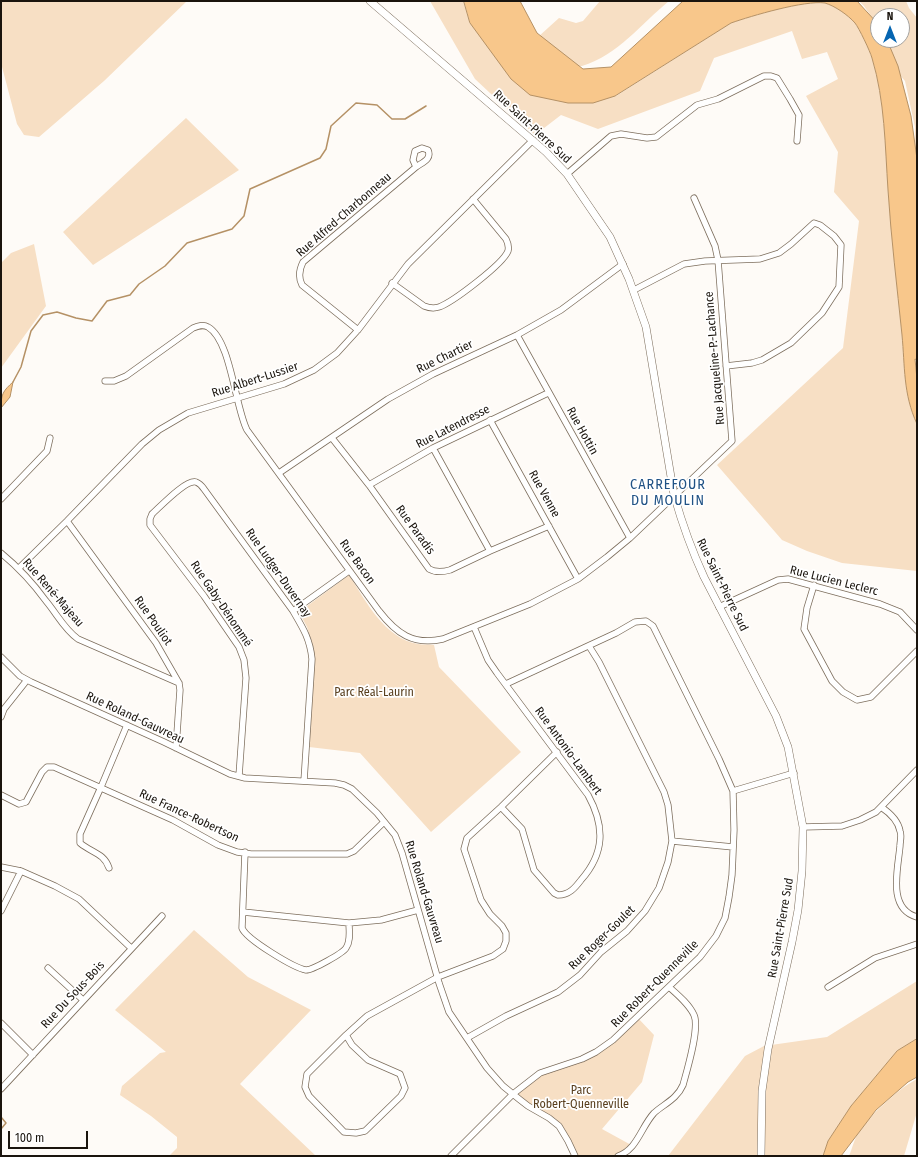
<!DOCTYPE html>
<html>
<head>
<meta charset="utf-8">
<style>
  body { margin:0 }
  #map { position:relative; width:918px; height:1157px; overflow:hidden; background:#fefbf7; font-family:"Fira Sans Condensed",sans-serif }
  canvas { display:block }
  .frame { position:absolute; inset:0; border:2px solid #1a140d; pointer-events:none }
  .north { position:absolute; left:870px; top:8px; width:40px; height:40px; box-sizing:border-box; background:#fff; border:1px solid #a3a19e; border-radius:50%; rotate:0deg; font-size:11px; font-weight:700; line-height:16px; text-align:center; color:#1a140d }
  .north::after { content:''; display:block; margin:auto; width:14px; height:18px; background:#0665b1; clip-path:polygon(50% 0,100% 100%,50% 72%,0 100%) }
  .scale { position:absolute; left:8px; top:1131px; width:80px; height:18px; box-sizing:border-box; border:2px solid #1a140d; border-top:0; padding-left:5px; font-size:12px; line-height:14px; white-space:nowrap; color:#1a140d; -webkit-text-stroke:3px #fff; paint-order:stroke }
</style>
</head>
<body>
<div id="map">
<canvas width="918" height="1157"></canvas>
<div class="frame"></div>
<div class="north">N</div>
<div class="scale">100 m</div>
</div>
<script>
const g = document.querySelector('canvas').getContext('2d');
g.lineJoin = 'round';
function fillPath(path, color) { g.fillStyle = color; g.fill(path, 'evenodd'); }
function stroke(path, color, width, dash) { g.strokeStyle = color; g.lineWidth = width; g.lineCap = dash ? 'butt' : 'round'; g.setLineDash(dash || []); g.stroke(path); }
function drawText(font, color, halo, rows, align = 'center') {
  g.font = font + ' "Fira Sans Condensed",sans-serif'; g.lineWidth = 3.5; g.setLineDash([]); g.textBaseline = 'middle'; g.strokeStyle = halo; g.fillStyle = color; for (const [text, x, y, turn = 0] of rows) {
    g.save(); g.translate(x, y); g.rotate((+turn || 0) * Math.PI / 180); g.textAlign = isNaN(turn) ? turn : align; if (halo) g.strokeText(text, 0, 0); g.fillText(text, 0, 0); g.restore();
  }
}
fillPath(new Path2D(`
  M1,1H187L104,81L39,137L24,135L17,124L1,63Z
  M430,1H464L470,23L616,96L731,23C752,16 805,0 825,3C835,6 848,15 855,23C859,28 870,51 872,58C885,101 885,146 888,190C891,238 897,286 902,335C905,366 903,394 917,424V571L842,563L807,551L782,540L717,465L843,348L859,221L834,192L838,152L806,96L838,79L827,52L802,59L792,31L714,58L700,91L598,129L561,115L535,135L475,79Z
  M600,1H669C641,24 618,55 582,66C578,67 572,67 567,67L538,37L559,18L576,23L583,21Z
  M859,1H906L909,8L917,18V162L915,154V127L905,81L898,73L885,40H902V16H878V27L864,6Z
  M186,118L239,170L93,265L63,232Z
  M34,244L46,306L1,368V263L11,253Z
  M349,575C366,601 384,638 418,644C423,645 429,644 434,645L439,667L521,752L431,832L360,753L309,747L314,666V649L307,627L299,612Z
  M194,930L248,977L311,1010L240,1084L316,1156H169L177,1148V1137L151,1116L120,1095L122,1086L160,1053L166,1052L115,1010Z
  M917,981V1039L897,1051L851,1106L828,1141L823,1156H668L745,1056L764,1046L827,1037Z
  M637,1017L654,1035L642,1082L602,1129L633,1146L618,1156H575L559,1126L513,1094L540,1073L596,1052Z
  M917,1079V1112L904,1156H849C852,1149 854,1140 858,1133C869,1116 899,1088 917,1079Z`), '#f7dfc4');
const water = new Path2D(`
  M464,1H520L537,33L583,69L611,67L683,1H857L878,24V40H887L898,66L911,116L917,159V360L915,359L917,379V424C903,394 905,366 902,335C897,286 891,238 888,190C885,146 885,101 872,58C870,51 859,28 855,23C848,15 835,6 825,3C805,0 751,16 731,23L615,96L593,103H568L530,95L511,79L470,23Z
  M13,382L10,397L1,408C1,394 3,391 13,382Z
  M917,1039V1077L908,1082L876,1110L841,1156H823L828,1141L851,1106L897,1051Z`);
fillPath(water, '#f8c78b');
stroke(water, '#b59165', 1);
stroke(new Path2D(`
  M13,382L21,367L31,331L43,315L57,312L76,318L92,321L107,301L130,295L139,284L165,266L187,243L232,229L244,216L250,189L320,158L326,149L331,126L356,103L377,105L392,119H405L426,106
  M1,1117L6,1123L1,1129`), '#b59165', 1.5);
const minor = new Path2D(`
  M567,174L611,136L621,134L647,138L656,137L697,105L718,99L764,76H771L777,78L790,99L799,115L797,141
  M392,283L424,306C429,308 433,309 439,307C453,302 503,264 508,251C509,247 508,243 506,239L473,199
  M634,290L684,264L705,261L760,259L779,253L791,244L814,223L820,225L834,236L841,245L839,287L822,313L791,343L762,360L752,363L726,366
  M358,330L302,285C298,277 299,270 303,262L416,167C423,162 432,159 428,150L422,148L415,151L413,160L416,167
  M517,335L630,538
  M105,381H114L126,376L193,328C198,326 203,324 208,327C231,340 235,407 247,430L379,611C396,633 413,646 443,639L530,604L578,579L607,557L630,538L732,441L718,260L715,246L694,198
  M490,420L578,579
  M332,438L369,485L429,569C436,573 443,572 450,570L490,551L549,526
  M433,448L490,551
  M279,473L388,399L433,374L517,335L561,310L623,264
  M369,485L433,448L548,393
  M1,499L47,451L50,438
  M67,521L156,643L179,683L180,690L176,748
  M1,553C18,567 33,583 46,601C57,614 64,629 78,639L179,683
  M19,568L67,521L142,444L159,430L188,413L284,384L314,370L337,353L358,330L408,264L533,140
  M814,585L807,608L804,629L832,681L843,692L857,700L871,697L917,651
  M719,607L778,580L788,579L880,604L900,612L917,630
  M293,611L349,571
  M474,627L488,660L497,673L588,795C605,826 605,853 581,880C575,888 569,895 558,895L554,893L534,870L522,829L501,807
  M1,657L20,676L31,682L164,742L230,774L245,778L335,783L344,785L352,789L377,813L395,835L402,853L439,983L449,1012L487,1068L503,1086L519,1099L528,1106L549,1118L559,1126L568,1141L575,1156
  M1,717L4,709L27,680
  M239,776L246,678L244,660L239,647L204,596L150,525V519L152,514C160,507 186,479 196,482C199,483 202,486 204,489L293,611C303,628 310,639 312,659L304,781
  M733,791L794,773
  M1,795L19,804L26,802L42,772L47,767H54L173,820L218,845L237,852L251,854H347L354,851L384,822
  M881,807C890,813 898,820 900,831C902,835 900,841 900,846C898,869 887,909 917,917
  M803,827L842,826L860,820L876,812L917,770
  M672,841L733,847
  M245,852L242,928C246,939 294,968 306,970C313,970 343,953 346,948C351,941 349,931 349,923
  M1,867L21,871L55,886L79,899L131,948
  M109,868C104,853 92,853 80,843V834L101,787L127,725
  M1,911L21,871
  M243,912L349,923L381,920L418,910
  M48,968L83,1000
  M828,987L875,958L917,944
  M1,1023L33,1055
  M346,1035L352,1045L368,1060L400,1074L405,1088L401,1096L365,1131L356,1133L344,1132L309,1096L305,1087L307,1074L346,1035L367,1016L438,977L493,956L503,949L506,941V933L502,926L490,914L481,900L464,849L467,838L501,807L557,752
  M467,1038L506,1016L558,992L580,975L601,952L627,931L645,911L659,888L668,862L672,841L668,805L664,792L599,662L589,646
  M1,1089L162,916
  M451,1156L513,1094L540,1073L582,1059L596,1052L613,1040L700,957L716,936L725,918L729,897L732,875L734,830L733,791L719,759L653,626L646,621L635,622L616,633L506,684
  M618,1156C637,1150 641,1127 654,1113C664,1104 677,1099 683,1085C687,1070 700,1028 694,1015C689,1004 678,995 669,987`);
const tertiary = new Path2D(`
  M370,1L546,152L567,174L610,237L629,279L646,327L674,495C682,523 692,551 704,577L776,716L788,747L803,827L802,871L798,910L792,942L768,1049L762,1091L761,1156`);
stroke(minor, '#7d6e5d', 7);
stroke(tertiary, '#7d6e5d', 8);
stroke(minor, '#fff', 5.5);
stroke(tertiary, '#fff', 7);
drawText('12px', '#1a140d', '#fff', [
  ["Rue Saint-Pierre Sud",532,127,43],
  ["Rue Alfred-Charbonneau",344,215,-41],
  ["Rue Chartier",445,357,-26],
  ["Rue Jacqueline-P.-Lachance",715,358,-95],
  ["Rue Albert-Lussier",255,380,-18],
  ["Rue Latendresse",453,427,-27],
  ["Rue Hottin",582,431,61],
  ["Rue Venne",544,494,61],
  ["Rue Paradis",415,530,54],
  ["Rue Bacon",357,562,54],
  ["Rue Ludger-Duvernay",278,573,55],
  ["Rue Lucien Leclerc",834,581,14],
  ["Rue Saint-Pierre Sud",722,585,64],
  ["Rue René-Majeau",53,593,49],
  ["Rue Gaby-Dénommé",221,604,56],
  ["Rue Pouliot",153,621,55],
  ["Rue Roland-Gauvreau",135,718,25],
  ["Rue Antonio-Lambert",568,751,54],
  ["Rue France-Robertson",189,816,25],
  ["Rue Roland-Gauvreau",424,892,73],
  ["Rue Saint-Pierre Sud",781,928,-80],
  ["Rue Roger-Goulet",602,938,-44],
  ["Rue Robert-Quenneville",655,984,-45],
  ["Rue Du Sous-Bois",73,995,-47]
]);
drawText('12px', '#593f1e', '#fff', [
  ["Parc Réal-Laurin",374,693],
  ["Parc",581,1091],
  ["Robert-Quenneville",581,1105]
]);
g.letterSpacing = '1px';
drawText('14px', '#205285', '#fff', [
  ["CARREFOUR",668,485],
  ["DU MOULIN",668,501]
]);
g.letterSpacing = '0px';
</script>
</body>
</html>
